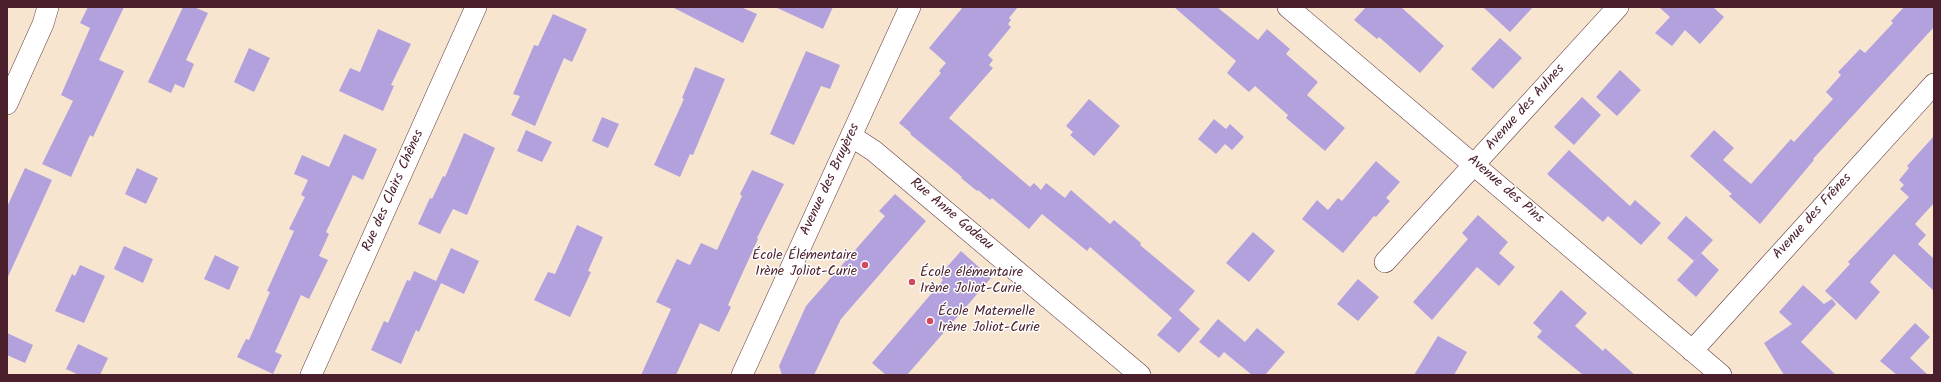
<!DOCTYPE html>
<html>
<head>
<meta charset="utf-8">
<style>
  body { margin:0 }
  #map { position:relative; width:1941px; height:382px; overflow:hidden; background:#f7e5d0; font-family:Kalam,sans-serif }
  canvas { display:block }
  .frame { position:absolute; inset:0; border:8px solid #4a1f2b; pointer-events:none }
</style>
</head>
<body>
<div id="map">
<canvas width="1941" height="382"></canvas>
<div class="frame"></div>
</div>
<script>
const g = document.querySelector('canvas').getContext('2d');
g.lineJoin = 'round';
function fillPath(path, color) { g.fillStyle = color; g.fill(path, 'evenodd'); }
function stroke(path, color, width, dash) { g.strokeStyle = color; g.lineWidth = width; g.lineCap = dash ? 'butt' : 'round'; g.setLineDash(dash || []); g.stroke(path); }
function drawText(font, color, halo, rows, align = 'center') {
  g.font = font + ' Kalam,sans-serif'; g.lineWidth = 3; g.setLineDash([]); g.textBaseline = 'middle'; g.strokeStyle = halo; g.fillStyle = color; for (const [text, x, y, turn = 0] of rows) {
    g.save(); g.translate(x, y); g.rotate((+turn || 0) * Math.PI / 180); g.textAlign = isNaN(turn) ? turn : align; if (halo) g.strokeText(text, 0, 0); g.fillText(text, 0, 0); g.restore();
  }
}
fillPath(new Path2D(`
  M88,7H124L99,60L124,71L93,137L90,135L71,177L42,164L73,101L61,95L90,28L80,23Z
  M183,7H194L208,13L186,60L194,64L184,88L175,84L171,93L148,82Z
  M672,7H741L757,14L743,43Z
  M775,7H833L823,29Z
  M963,7H1018L1009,18L1011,20L1008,24L1011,27L988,55L993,60L989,65L993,68L949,118L1030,187L1034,183L1041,190L1046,183L1065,198L1071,190L1110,224L1114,220L1141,243L1140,245L1195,291L1172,318L1090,247L1087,251L1042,214L1029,229L992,198L990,200L978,190L977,191L961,178L962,177L910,134L911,133L899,123L941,73L939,71L946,63L929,48Z
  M1174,7H1217L1258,40L1267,29L1290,49L1286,54L1318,82L1307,95L1345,128L1325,151L1286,118L1288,115L1255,86L1249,92L1227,73L1236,61Z
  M1366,7H1401L1444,46L1420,73L1379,37L1377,39L1354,20Z
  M1483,7H1533L1510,32Z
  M1659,7H1713L1724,17L1700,44L1685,30L1672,46L1655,33L1670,17Z
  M1904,7H1934V27L1813,159L1814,160L1760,224L1729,196L1732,194L1690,156L1714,130L1734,148L1723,160L1751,184L1791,139L1794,142L1833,99L1826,92L1841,75L1838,72L1860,49L1865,53L1893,23L1891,21Z
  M553,14L587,29L572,62L564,58L535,126L511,115L520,96L513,94L534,45L538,46Z
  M378,29L411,44L391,85L394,86L383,111L339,91L350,68L360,72Z
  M1500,38L1522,58L1493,89L1471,69Z
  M249,48L270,58L254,92L234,82Z
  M806,51L840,65L830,89L821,86L794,145L770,134Z
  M695,67L725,79L693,155L690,154L680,177L654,165L684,99L682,98Z
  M1620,70L1641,90L1617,116L1596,97Z
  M1582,97L1601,115L1574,145L1554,127Z
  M1089,99L1120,126L1094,156L1070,135L1073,132L1066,126Z
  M602,117L619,124L608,148L592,141Z
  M1214,119L1226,129L1230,124L1244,137L1232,150L1225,144L1216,154L1198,139Z
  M526,130L552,142L542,162L517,151Z
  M464,133L495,148L467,215L453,209L440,234L418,224L430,198L432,199L443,176L445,177Z
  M344,134L377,149L363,180L353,175L326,232L329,234L319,256L328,260L309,299L301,295L275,352L282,355L273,374L237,357L246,339L249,340L270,292L267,291L294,231L289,229L305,197L301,195L308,180L294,174L302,155L329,167Z
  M1934,136V203L1915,224L1926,235L1918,244L1934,259V291L1894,254L1870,282L1880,292L1856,320L1825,291L1850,264L1848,262L1909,197L1900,189L1904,185L1899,180L1909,168L1907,166Z
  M1569,150L1630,206L1635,200L1661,223L1641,245L1608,216L1603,222L1547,174Z
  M1376,161L1400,182L1386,198L1390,201L1376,217L1374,216L1343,253L1302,219L1317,200L1328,210L1338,198L1342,201Z
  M25,168L52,180L7,279V207Z
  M137,168L158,178L146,204L125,194Z
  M752,170L784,184L757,238L758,239L728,305L731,307L719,332L700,323L676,375H641L671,309L656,302L677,259L690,265L701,243L717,250L742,196L740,194Z
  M895,194L926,221L841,319L814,375H782L779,366L806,306L885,216L879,211Z
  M1478,215L1508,242L1499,253L1515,267L1499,286L1477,267L1432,320L1413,302L1468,239L1462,233Z
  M1686,216L1713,240L1694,261L1667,238Z
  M577,225L603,237L588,271L591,272L570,317L534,300L548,272L555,274Z
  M1253,232L1275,251L1249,282L1226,263Z
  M124,246L153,259L143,283L114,269Z
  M451,248L479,261L464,294L441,283L419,332L416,330L401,364L371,350L384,321L388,323L407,280L410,281L414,271L436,281Z
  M961,251L991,278L907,375H886L872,363L943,280L939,276Z
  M1701,253L1719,270L1696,297L1677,280Z
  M215,255L239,267L229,290L204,279Z
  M80,265L105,276L84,323L55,311L72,274L75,276Z
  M1358,279L1379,297L1358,321L1337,304Z
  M1803,285L1824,304L1832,299L1836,304L1801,342L1836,375H1784L1764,343L1792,324L1779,312Z
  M1561,290L1587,313L1575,326L1603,351L1605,348L1635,375H1583L1537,337L1542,331L1533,323Z
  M1179,310L1200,329L1179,353L1157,335Z
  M1218,319L1245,342L1257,328L1285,352L1265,375H1252L1224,352L1219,358L1199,342Z
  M1915,323L1930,337L1910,358L1928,375H1897L1880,361Z
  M7,333L33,345L25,363L7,355Z
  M1438,336L1467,352L1454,375H1414Z
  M78,344L108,358L100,375H79L66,369Z`), '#b3a1de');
const minor = new Path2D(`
  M1288,7L1721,375
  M7,104L43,24L48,7
  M851,136L874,151L1140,375
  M1385,262L1618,7
  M1692,351L1934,84
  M311,375L476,7
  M742,375L910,7`);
stroke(minor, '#643d44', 22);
stroke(minor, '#fff', 21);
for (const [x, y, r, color] of [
  [865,265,4,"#d1495b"],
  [912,282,4,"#d1495b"],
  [930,321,4,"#d1495b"]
]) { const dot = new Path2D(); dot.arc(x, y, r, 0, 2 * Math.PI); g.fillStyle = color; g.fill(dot); stroke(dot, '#fff', 1.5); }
drawText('14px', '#4a1f2b', '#fff', [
  ["Avenue des Aulnes",1526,108,-48],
  ["Avenue des Bruyères",831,180,-65],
  ["Avenue des Pins",1505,190,41],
  ["Rue des Clairs Chênes",394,191,-66],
  ["Rue Anne Godeau",951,215,40],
  ["Avenue des Frênes",1813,217,-48]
]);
drawText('14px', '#4a1f2b', '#fff', [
  ["École Élémentaire",857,257,"right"],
  ["Irène Joliot-Curie",857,273,"right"],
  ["École élémentaire",920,274],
  ["Irène Joliot-Curie",920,290],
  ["École Maternelle",938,313],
  ["Irène Joliot-Curie",938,329]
], 'left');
</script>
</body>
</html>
